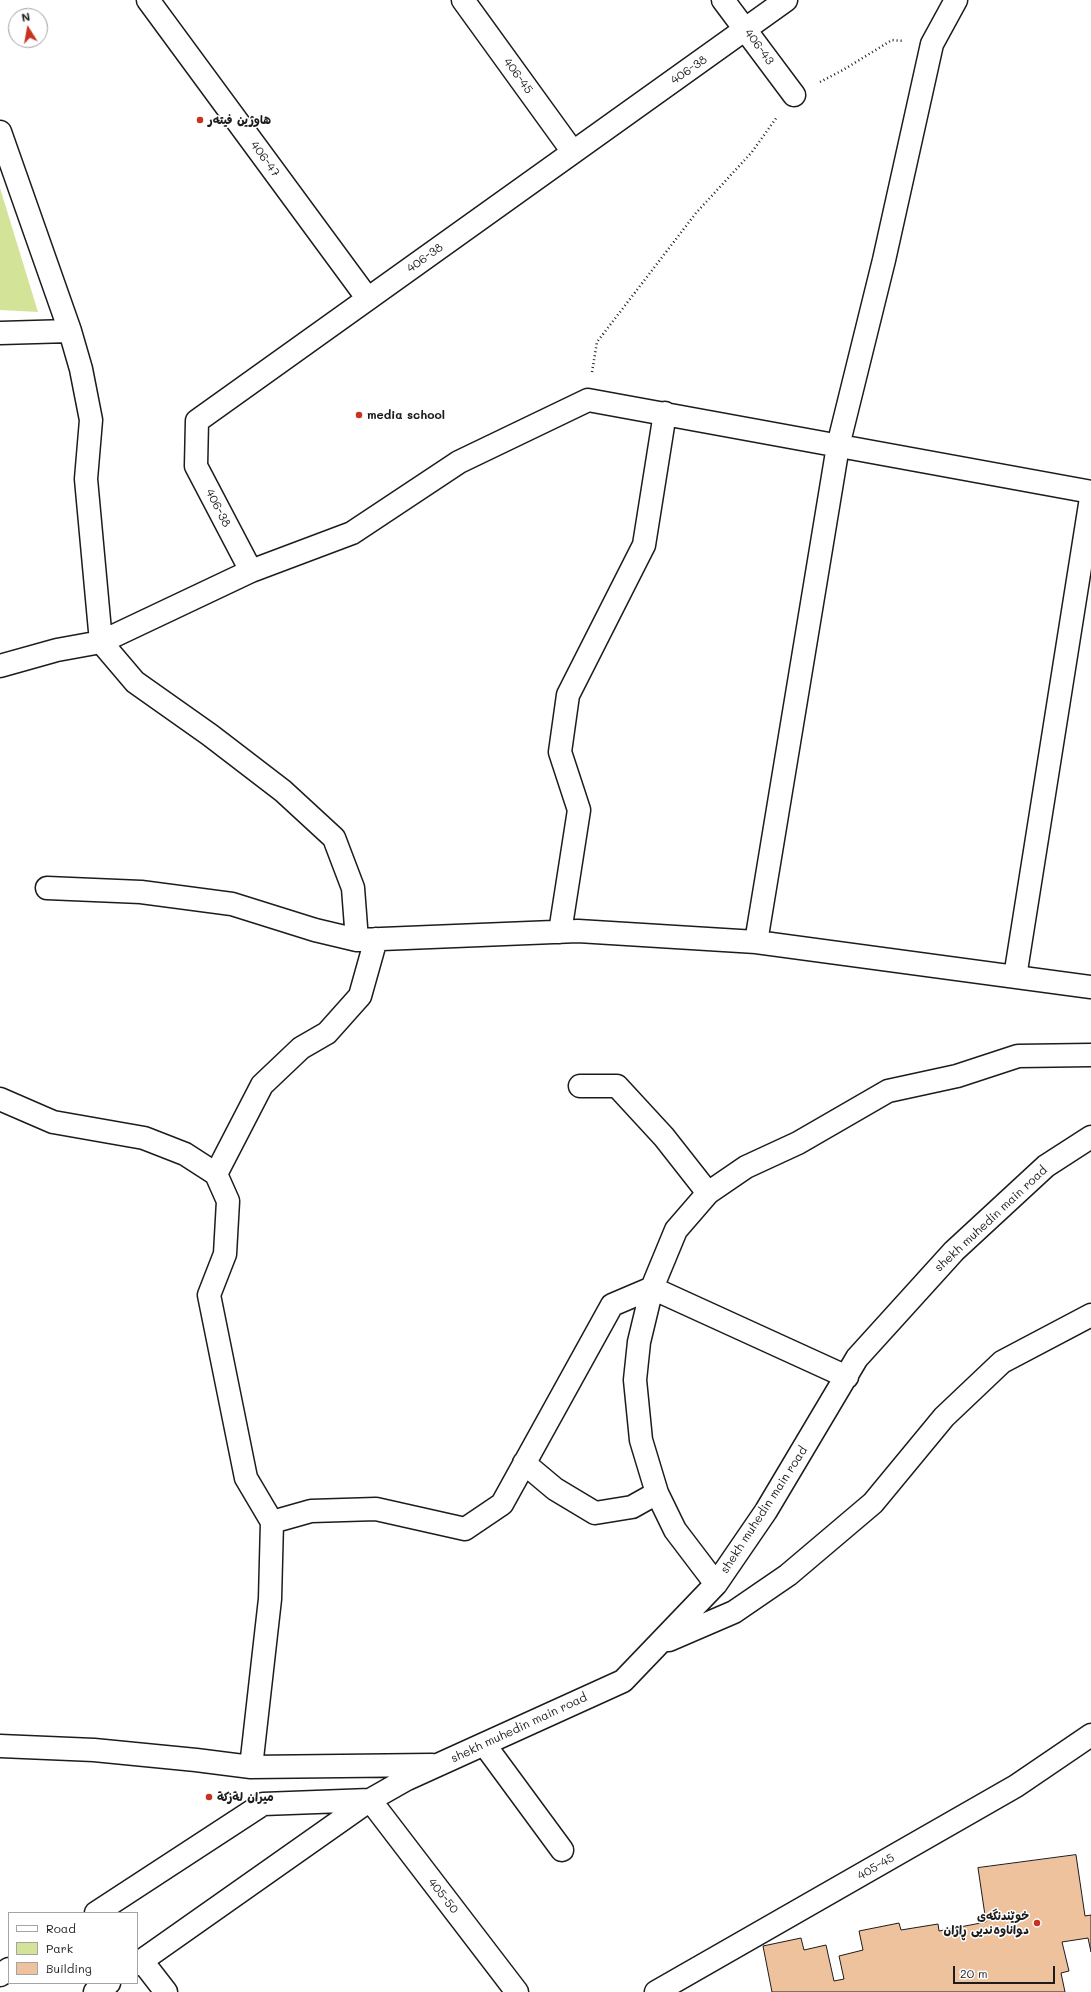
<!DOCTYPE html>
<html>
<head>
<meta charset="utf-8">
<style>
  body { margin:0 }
  #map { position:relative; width:1091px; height:1992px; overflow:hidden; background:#fff; font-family:Mali,sans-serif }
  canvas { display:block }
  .legend { position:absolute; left:8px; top:1912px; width:130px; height:72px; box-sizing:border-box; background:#fff; border:1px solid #a4a4a4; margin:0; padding:5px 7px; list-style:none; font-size:12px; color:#1c1c1c }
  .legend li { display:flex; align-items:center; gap:8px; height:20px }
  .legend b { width:20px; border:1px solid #a4a4a4 }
  .north { position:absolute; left:8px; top:8px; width:40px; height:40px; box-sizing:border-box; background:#fff; border:1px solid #a4a4a4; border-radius:50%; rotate:349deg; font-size:11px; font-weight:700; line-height:16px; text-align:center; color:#1c1c1c }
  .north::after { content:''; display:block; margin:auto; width:14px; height:18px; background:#c8321e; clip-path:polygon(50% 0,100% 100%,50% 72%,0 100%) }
  .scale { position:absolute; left:953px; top:1966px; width:102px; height:18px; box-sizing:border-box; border:2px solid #1c1c1c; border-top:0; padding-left:5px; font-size:12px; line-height:14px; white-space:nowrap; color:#1c1c1c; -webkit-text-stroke:3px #fff; paint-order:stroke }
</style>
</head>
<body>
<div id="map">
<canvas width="1091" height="1992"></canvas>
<ul class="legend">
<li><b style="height:5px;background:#fff"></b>Road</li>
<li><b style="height:11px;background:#d3e397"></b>Park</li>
<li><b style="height:11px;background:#edc29d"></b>Building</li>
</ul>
<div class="north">N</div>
<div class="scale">20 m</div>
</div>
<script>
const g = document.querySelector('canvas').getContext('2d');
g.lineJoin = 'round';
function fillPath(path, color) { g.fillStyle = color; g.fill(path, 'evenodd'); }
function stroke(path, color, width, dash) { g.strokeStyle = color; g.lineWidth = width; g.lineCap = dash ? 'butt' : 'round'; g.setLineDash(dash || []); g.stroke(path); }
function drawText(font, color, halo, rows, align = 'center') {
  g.font = font + ' Mali,"Playpen Sans Arabic",sans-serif'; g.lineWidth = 3; g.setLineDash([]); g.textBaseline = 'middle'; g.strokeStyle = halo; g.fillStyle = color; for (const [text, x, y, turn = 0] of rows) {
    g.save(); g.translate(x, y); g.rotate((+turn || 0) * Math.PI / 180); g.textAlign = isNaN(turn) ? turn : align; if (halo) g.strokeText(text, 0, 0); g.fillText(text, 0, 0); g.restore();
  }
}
fillPath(new Path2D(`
  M0,188L38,312L0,310Z`), '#d3e397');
const building = new Path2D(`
  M1076,1855L1085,1916L1091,1915V1952L1088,1938L1062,1942L1069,1971L1061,1973L1065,1992H772L763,1946L801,1938L804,1950L826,1945L834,1981L844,1979L839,1956L863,1950L859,1931L899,1923L901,1930L938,1924L939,1931L986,1922L978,1868Z`);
fillPath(building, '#edc29d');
stroke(building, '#1c1c1c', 1);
const minor = new Path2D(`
  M148,0L368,299
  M463,0L573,152
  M723,0L794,95
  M0,132L70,331L81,369L91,420L86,479L101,642L135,682L210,735L283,791L334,838L353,888L357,940
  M0,333L70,331
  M251,571L196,466L197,421L786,0
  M0,666L57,650L101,642L251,571L352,533L459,462L588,400L1091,492
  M47,888L141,892L232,904L315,930L357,940L578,931L756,942L1091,987
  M560,932L579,810L560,752L568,695L644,545L665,413
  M756,942L838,446L884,260L932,44L956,0
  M1015,977L1091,498
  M580,1086H617L664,1137L708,1193
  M0,1099L53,1122L144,1138L185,1154L216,1174L228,1201L225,1254L209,1295L246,1478L272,1522L270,1599L251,1767
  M216,1174L262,1085L301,1048L327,1033L360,996L376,939
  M524,1463L555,1489L595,1513L632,1507L657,1493
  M272,1522L311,1511L376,1509L465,1529L502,1504L612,1305L652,1288L847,1377
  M716,1584L675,1530L657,1493L641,1440L635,1380L639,1342L652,1288L676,1230L708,1193L746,1167L798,1143L888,1091L957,1076L1018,1056L1091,1055
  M669,1640L734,1612L788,1575L873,1503L944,1417L1002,1362L1091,1315
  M484,1744L562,1850
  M0,1746L94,1750L196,1760L251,1767L432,1765
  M370,1800L517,1992
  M96,1913L263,1804L370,1800
  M142,1961L166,1992
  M137,1964L370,1800L407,1779L623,1681L716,1584L766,1511L857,1358L954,1251L1046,1166L1091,1137
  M0,1975L9,1969
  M95,1992L109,1983
  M656,1992L1016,1786L1091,1735`);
stroke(minor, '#1c1c1c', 25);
stroke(new Path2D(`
  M820,82L843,70L892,40L904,41
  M592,372L597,342L696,213L752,152L777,117`), '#1c1c1c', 2.5, [1, 3]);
stroke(minor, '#fff', 22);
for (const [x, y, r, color] of [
  [200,120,4,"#c8321e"],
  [359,415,4,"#c8321e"],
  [209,1797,4,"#c8321e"],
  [1037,1923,4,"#c8321e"]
]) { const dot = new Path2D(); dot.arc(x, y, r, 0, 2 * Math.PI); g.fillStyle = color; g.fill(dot); stroke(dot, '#fff', 1.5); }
drawText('12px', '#1c1c1c', '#fff', [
  ["406-43",759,47,54],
  ["406-38",689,70,-35],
  ["406-45",518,76,54],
  ["406-47",265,159,54],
  ["406-38",425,258,-36],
  ["406-38",218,508,63],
  ["shekh muhedin main road",991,1219,-43],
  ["shekh muhedin main road",764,1510,-57],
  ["shekh muhedin main road",519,1728,-25],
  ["405-45",876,1867,-30],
  ["405-50",443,1896,52]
]);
drawText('bold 12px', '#1c1c1c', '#fff', [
  ["هاوژین فیتەر",208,120],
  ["media school",367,415],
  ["ميران لةزكة",217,1797],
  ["خوێندنگەی",1029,1916,"right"],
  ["دواناوەندیی ڕاژان",1029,1930,"right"]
], 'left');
</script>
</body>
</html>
